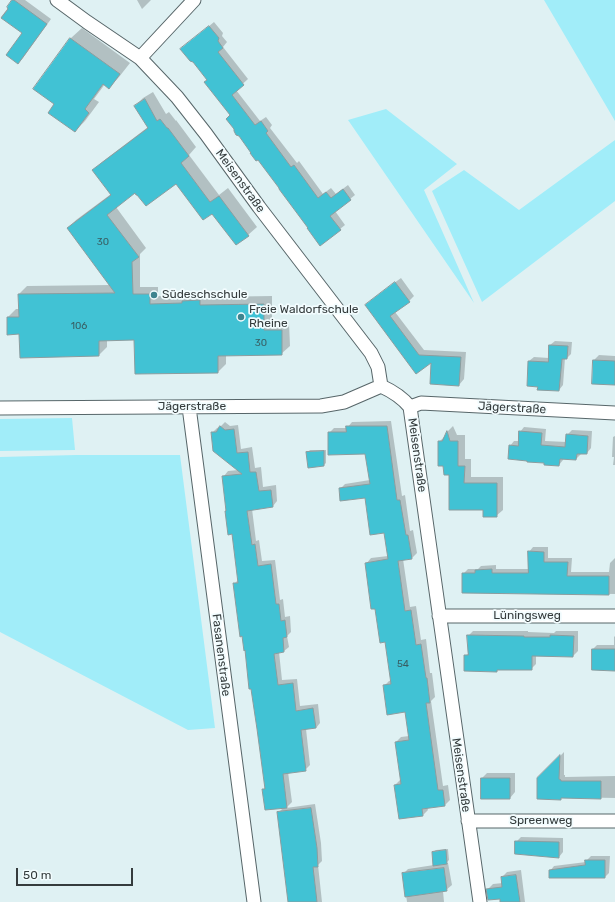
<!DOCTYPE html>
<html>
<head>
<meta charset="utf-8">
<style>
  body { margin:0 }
  #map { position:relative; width:615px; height:902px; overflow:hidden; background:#dff1f3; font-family:Rubik,sans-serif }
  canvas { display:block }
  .scale { position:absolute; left:16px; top:868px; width:117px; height:18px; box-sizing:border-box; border:2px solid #353c3d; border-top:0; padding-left:5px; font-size:12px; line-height:14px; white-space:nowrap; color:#353c3d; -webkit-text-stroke:3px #f2fcfe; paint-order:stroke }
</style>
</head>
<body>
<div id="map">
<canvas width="615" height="902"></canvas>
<div class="scale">50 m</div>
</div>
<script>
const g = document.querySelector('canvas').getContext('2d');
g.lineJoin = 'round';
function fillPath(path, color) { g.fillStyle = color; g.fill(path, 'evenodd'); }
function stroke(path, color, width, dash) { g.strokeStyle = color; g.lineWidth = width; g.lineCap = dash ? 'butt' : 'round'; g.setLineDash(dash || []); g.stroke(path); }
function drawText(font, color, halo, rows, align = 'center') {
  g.font = font + ' Rubik,sans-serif'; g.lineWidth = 3.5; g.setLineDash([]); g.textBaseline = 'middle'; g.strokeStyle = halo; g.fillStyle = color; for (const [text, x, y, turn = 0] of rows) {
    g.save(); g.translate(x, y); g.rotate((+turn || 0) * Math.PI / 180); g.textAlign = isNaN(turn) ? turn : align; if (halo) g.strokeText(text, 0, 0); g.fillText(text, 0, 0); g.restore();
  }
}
fillPath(new Path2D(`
  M544,0H615V121L554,17Z
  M386,109L457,164L424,190L474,303L348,120Z
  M615,140V201L482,302L432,191L464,170L519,210Z
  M72,418L75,450L0,451V419Z
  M76,455H180L215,728L188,730L0,632V457Z`), '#a1edf9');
fillPath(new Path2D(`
  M14,0H25L51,19L23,58L18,63L23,33L1,17Z
  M137,0H151L142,9Z
  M214,22L223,33L222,36L227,42L223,47L248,79L236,90L260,121L266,117L272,125L270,128L297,163L299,161L323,194L331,188L336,194L348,185L355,195L335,211L345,225L340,229L309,228L208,80L186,45Z
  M82,28L130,63L119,77L109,88L105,84L94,99L99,102L85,121L75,131L56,104L34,89L71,38Z
  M153,92L166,114L169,112L176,121V120L196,147L189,155L219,195L228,188L257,227L248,235L236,244L212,212L176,182L135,192L116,207L146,248L140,254V287H158V296L189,295L191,293H208V297L272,296V322H289L290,346L281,354L226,355V364L218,372L135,339L107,340V347L99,355L20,333L8,317L16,309H19V294L27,286L110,285L68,228L76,220L111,194L94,170L102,162L148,127L135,106L143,98Z
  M401,278L414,296L409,301L395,312L424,350L466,352L464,379L459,385L432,361L417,373L366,305L371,300Z
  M555,341L572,342L571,354L567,358H565L563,385L559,390L539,386L529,361L534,357L549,358L550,345Z
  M599,355L615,356V384L594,360Z
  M391,421L402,496L405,495L410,531L413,530L417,553L412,558L403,559L410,607L416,606L421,640L426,639L430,673H432L435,697L431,701L443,786L448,785L450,800L445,805L427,807L428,810L423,815L395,785L400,780H401L396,742L401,737L409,736L406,711L384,686L389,681L392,680L386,641L376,608L366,564L371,558L388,556L385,532L365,497L340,489L345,484L370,480L366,453L329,433L334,428H347L352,422Z
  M225,422L230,426L238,425L241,449L252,447L255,468L261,467L263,487L276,485L277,501L273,506L252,509L256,541L259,540L262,561L275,560L280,600L283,599L285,617L290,616L291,632L287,636L289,647L284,651L279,652L282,680L297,679L300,706L318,704L320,723L316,728L306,729L310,765L305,770L288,772L292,802L286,808L315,804L321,843L322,861L318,865L322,902H290L278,813L284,807L263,790L265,787L258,728L234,584L239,579L232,533L227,510L224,476L228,471L239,470L212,433L217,428L220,427Z
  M453,426L457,435H465V459H471V477H503V510L496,516L484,509L450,474L439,442L446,435L447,432Z
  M524,427L546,429L545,441L567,442V435L572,430L592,431L591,448L587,453H581V454L576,459L564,458L563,460L559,465L545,462L510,446L514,441H519L520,432Z
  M615,436V465H613L614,457H612L613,437Z
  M310,450H326V463L324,465L307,453Z
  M533,547H548V558H572L571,572H609L610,563L615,558V594L463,592V574L468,569H478L481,566L496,565V569H529V552Z
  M473,631H528V632L554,633L556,631H578V651L573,656H536V664L531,669H498L497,671L465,656L469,653L468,636Z
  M615,636V669L593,649L597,645H614V637Z
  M564,752V775H565V777L615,776V798L562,797L538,779Z
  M487,773H515V792L510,798L482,778Z
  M521,837L563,838V852L559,857L516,842Z
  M448,849L449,860L446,863H448L452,885L446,890L443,891L444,902H407L403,874L408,869L434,865L433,852L436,850Z
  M591,856H610L609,873L605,877L550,871L554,866L586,862V861Z
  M521,870L525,902H501L500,898L487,890L493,884L503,883L502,877L507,872Z`), '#0003');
const building = new Path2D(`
  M12,0H14L47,24L18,64L6,55L22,33L1,18L8,9L7,7Z
  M209,26L219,38L218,41L223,48L218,52L244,85L232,95L255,125L261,121L268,131L266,133L291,167L294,165L318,198L326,192L331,198L343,189L351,200L330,216L341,230L320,246L307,228H308L279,189V188L258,160L256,161L250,153H251L239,136L236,135L234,131V129L226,119L230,115L204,82L207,80L193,62L190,61L180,49Z
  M70,38L120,74L109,89L103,84L85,109L89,113L75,132L48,113L54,104L33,89Z
  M145,99L157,121L160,119L167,128H168L189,156L181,163L210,202L219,196L249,236L236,245L212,214L203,220L176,184L146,206L137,195H136L135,193L107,215L139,257L132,262L133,294H150V304L182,303V301L200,300V305L264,304V330H282V355L218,356V373L135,374L134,340L99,341V356L20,358L19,334L7,335V317H19L18,294L115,293L67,228L111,195L92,170L148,128L134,106Z
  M395,282L410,302L390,316L419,355L461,357L459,386L430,384L431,363L416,374L365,305Z
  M549,345L568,346L567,359H562L559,391L537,390L538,387L527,386L528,361L548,362Z
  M593,360L615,361V385L592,384Z
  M220,426L225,430L234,429L237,453L248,452L250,472H256L259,491L271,490L273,507L247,511L252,545L255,544L258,566L271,564L276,604H279L281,621L285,620L287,637L283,638L284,652L274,654L278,685L293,683L296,711L313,708L316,728L301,730L306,771L283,774L287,808L265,810L262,789H265L257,729L251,689H249L245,650L244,651L242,636L240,637L233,583H238L232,534L228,535L225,511H226L222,476L242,474L213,451L211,432H216Z
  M346,426H387L397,500H400L406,535H408L412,559L398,561L405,611L411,610L416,645L421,644L426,678H427L430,703H426L438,790H443L445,806L422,809L423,816L399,819L394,785L401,784L395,742L409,740L405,712L387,715L383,685L391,684L385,642L380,643L375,609H371L365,563L388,559L384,533L370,535L365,498L340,501L339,488L370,484L365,454L328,455V432H346Z
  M447,431L450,441H458V466H465L464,483H497V517H483V510H449V475H444L443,466H438V441H442Z
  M519,431L542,433L541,445L565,447L566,434L588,436L587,454H577L576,460L560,459L559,466L544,465V463L527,462V461L508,459L509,445L518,446Z
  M324,451V466L308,468L306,452Z
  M528,551L544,552V562H568L567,576H609V595L462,593V573H475V570L492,569V573H528Z
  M467,635L524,636V637H550V635L574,636L573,657L532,656V670H497V672L464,671V655H468Z
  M592,649H615V671L592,670Z
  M560,755L559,779L561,780V781H601V799L561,798V800L537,799V778Z
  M481,778H510V799H481Z
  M311,808L317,848L318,867H313L317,902H288L277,812Z
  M515,841L559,842V858L515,854Z
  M446,850L447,864L433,866L432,852Z
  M585,860H605V878H549V870L585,865Z
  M444,868L447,891L405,897L402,873Z
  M516,875L520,902H500V899L488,900L486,889L502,887L501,877Z`);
fillPath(building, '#41c2d4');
stroke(building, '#8c9c9e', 1);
const street = new Path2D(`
  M57,0L87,22L140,58L177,97L206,134L259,207L371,353L378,367L381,386
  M140,58L194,0
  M381,386C392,391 402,397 410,407L480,902
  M189,407L254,902
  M410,407L421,403L615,413
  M0,408L321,406L344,402L381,386
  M439,616H615
  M468,821H615`);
stroke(street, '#576669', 15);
stroke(street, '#fff', 13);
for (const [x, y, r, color] of [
  [154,295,4,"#3e848f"],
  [241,317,4,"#3e848f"]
]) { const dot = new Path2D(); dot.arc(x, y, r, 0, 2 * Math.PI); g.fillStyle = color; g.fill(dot); stroke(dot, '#f2fcfe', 1.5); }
drawText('10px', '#385e63', null, [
  ["30",103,242],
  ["106",79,326],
  ["30",261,343],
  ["54",403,664]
]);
drawText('12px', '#353c3d', '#f2fcfe', [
  ["Meisenstraße",240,181,54],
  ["Jägerstraße",192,407],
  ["Jägerstraße",512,408,3],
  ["Meisenstraße",417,455,82],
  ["Lüningsweg",527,616],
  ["Fasanenstraße",221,655,83],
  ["Meisenstraße",461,775,82],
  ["Spreenweg",541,821]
]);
drawText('12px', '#353c3d', '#f2fcfe', [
  ["Südeschschule",162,295],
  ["Freie Waldorfschule",249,310],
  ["Rheine",249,324]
], 'left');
</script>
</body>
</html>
